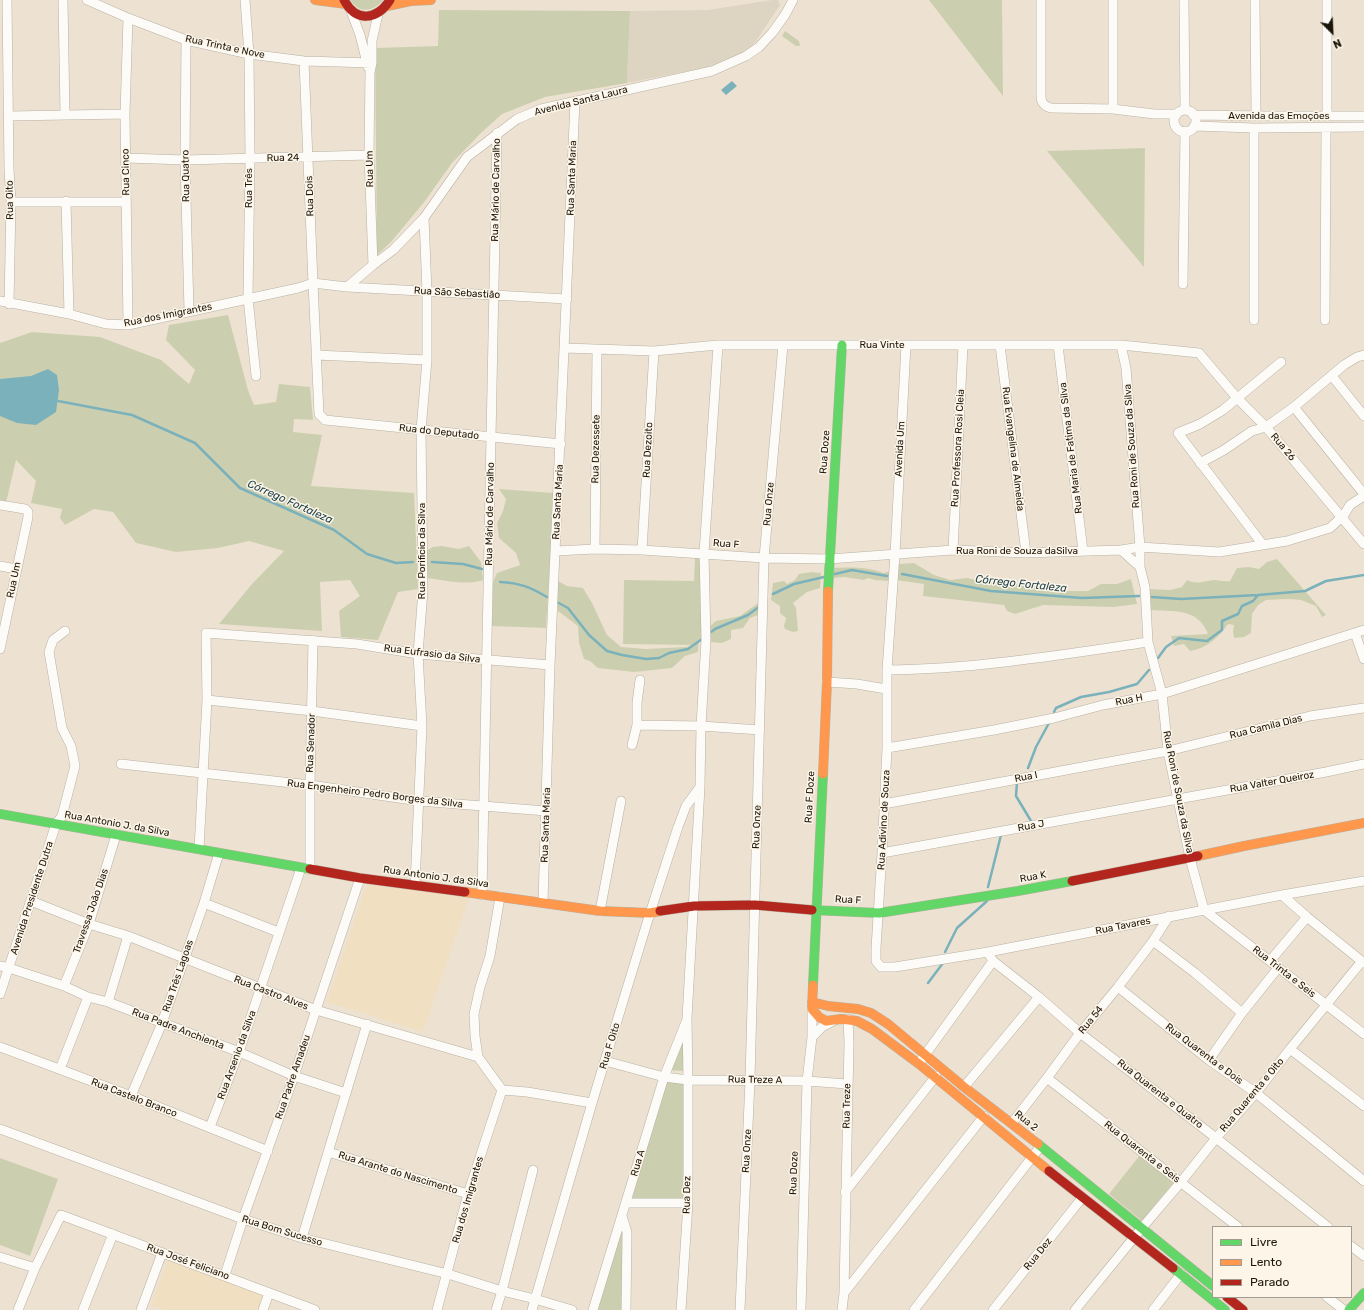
<!DOCTYPE html>
<html>
<head>
<meta charset="utf-8">
<style>
  body { margin:0 }
  #map { position:relative; width:1364px; height:1310px; overflow:hidden; background:#ede2d1; font-family:Rubik,sans-serif }
  canvas { display:block }
  .legend { position:absolute; left:1212px; top:1226px; width:140px; height:72px; box-sizing:border-box; background:#fdf5e8; border:1px solid #a39b8f; margin:0; padding:5px 7px; list-style:none; font-size:12px; color:#1c150a }
  .legend li { display:flex; align-items:center; gap:8px; height:20px }
  .legend b { width:20px; border:1px solid #a39b8f }
  .north { position:absolute; left:1312px; top:12px; width:40px; height:40px; -webkit-text-stroke:3px #fdf5e8; paint-order:stroke; rotate:156deg; font-size:11px; font-weight:700; line-height:16px; text-align:center; color:#1c150a }
  .north::after { content:''; display:block; margin:auto; width:14px; height:18px; background:#1c150a; clip-path:polygon(50% 0,100% 100%,50% 72%,0 100%) }
</style>
</head>
<body>
<div id="map">
<canvas width="1364" height="1310"></canvas>
<ul class="legend">
<li><b style="height:5px;background:#63d668"></b>Livre</li>
<li><b style="height:5px;background:#ff974d"></b>Lento</li>
<li><b style="height:5px;background:#b3261e"></b>Parado</li>
</ul>
<div class="north">N</div>
</div>
<script>
const g = document.querySelector('canvas').getContext('2d');
g.lineJoin = 'round';
function fillPath(path, color) { g.fillStyle = color; g.fill(path, 'evenodd'); }
function stroke(path, color, width, dash) { g.strokeStyle = color; g.lineWidth = width; g.lineCap = dash ? 'butt' : 'round'; g.setLineDash(dash || []); g.stroke(path); }
function drawText(font, color, halo, rows, align = 'center') {
  g.font = font + ' Rubik,sans-serif'; g.lineWidth = 3; g.setLineDash([]); g.textBaseline = 'middle'; g.strokeStyle = halo; g.fillStyle = color; for (const [text, x, y, turn = 0] of rows) {
    g.save(); g.translate(x, y); g.rotate((+turn || 0) * Math.PI / 180); g.textAlign = isNaN(turn) ? turn : align; if (halo) g.strokeText(text, 0, 0); g.fillText(text, 0, 0); g.restore();
  }
}
fillPath(new Path2D(`
  M772,0H778L780,5L750,50L708,67L627,83L630,11L708,10Z`), '#ddd4c1');
fillPath(new Path2D(`
  M367,883L469,898L423,1032L327,1002Z
  M169,1258L265,1294L259,1310H163L151,1305Z`), '#f1dfc2');
fillPath(new Path2D(`
  M350,0H383C373,12 360,14 350,0Z
  M929,0H1002L1003,96Z
  M439,10L630,11L627,83L545,97L502,114L480,134L452,163L425,201L391,242L377,255L375,48L438,46Z
  M785,31L799,41L800,46H796L782,36Z
  M1145,148L1144,267L1047,151Z
  M228,315L248,390L254,405L276,402L279,384L310,387L313,420L294,419L293,432L322,435L311,486L414,493L418,589L398,592L378,640L341,637L339,611L360,596L350,580L320,582L322,631L219,624L252,584L284,551L249,541L218,548L176,552L136,543L113,512L94,509L65,525L60,518L62,509L31,503L36,481L16,460L6,503L0,502V343L32,332L100,337L161,360L189,384L195,370L166,340L169,325Z
  M499,489L554,493L546,628L492,626L493,582L497,573L520,565L516,553L499,538L497,523L503,511L506,499Z
  M442,546L459,549L469,546L481,562L483,580C466,586 444,580 426,578V551L433,547Z
  M695,557H698L702,564L701,638L693,644L699,640L698,652L685,656L672,668L634,672L598,668L590,661L584,659L579,643L578,626L558,611V581L567,586L583,588L592,603L607,635L621,647L646,649L686,647L692,645L623,644L624,580L694,581Z
  M1277,559L1326,615L1322,617L1316,606L1301,600L1289,599L1266,600L1258,605L1252,614L1251,633L1244,637L1234,638L1233,631L1234,625L1228,624C1219,637 1206,649 1190,651L1184,644L1174,646L1171,636L1208,634C1198,607 1172,612 1149,610L1148,589L1170,590L1182,587L1187,580C1198,585 1203,581 1214,580C1219,580 1225,582 1230,581L1237,568L1249,567L1259,569L1267,562Z
  M914,563L934,575L950,580L966,578L982,581L1000,580L1016,584L1033,582L1057,591H1088L1101,584H1117L1131,579L1137,604L1113,607L1043,605L1015,614L1007,611L1004,605L923,596L924,584L896,580L899,564Z
  M834,568C848,567 871,567 883,573L891,571L890,581L875,580L868,578L864,580L844,577L834,578Z
  M811,572L821,573L820,588L807,592L793,603L796,608L798,631L793,632L785,629L784,626L786,618L780,613V606L771,600L773,583L784,581L787,584L795,580L799,574Z
  M761,601V614L750,618L743,628L731,630V639L722,643L710,642L709,627L716,621L740,616Z
  M686,1023L684,1071L668,1070Z
  M666,1082L685,1083L684,1199H632Z
  M1140,1155L1174,1182L1142,1221L1109,1194Z
  M0,1158L58,1179L30,1256L0,1245Z
  M623,1227L622,1310H596Z`), '#cccfaf');
fillPath(new Path2D(`
  M732,81L737,86L726,95L721,90Z
  M48,369L57,375L59,390L56,412L36,425L17,423L0,416V379L31,376Z`), '#7bb1bb');
stroke(new Path2D(`
  M58,401L132,415L195,443L240,488L334,530L367,554L396,563L413,562
  M432,562L463,564L482,569
  M835,574L852,570L887,576
  M902,574L991,591L1082,598L1139,596
  M500,582C520,583 530,587 547,597
  M773,594L794,584L824,577
  M1152,597L1181,599L1258,595L1305,591L1326,581L1364,575
  M555,601L568,608L589,635L607,651L622,655L646,659L659,658L669,653L688,649L702,639
  M711,632L715,629L748,615L760,606
  M1158,658L1166,647L1179,638L1207,641L1222,630V621L1238,614L1242,606L1253,601L1258,595
  M1054,712L1056,708L1081,697L1109,692L1137,684L1149,670
  M1028,768L1036,747L1049,723
  M1017,782L1016,796L1031,821
  M988,887L1001,835
  M945,952L957,928L987,901
  M928,983L943,963`), '#7bb1bb', 2.5);
const street = new Path2D(`
  M7,0L9,169L11,202L9,304
  M63,0L65,115
  M87,0L128,18L186,40L249,54L304,61L372,63
  M245,0L249,54L250,158L248,298L256,376
  M1041,0V96C1041,103 1044,106 1051,108L1113,109L1154,114H1176
  M1113,0V109
  M1184,0L1185,110
  M1255,0L1256,116
  M1327,0V116
  M351,11L360,35L368,67
  M128,18L125,114L128,325
  M186,40L185,160L189,311
  M304,61L313,283L319,414L325,420L561,444
  M1174 121a11 11 0 1 1 22 0a11 11 0 1 1-22 0Z
  M1193,115L1266,116H1364
  M9,116L125,114
  M1194,126L1254,128L1364,127
  M126,158L185,160L369,155
  M66,201L69,314
  M11,202H126
  M373,265L369,155L370,72L372,63V41L378,14
  M1183,284L1185,131
  M347,287L567,299
  M0,301L69,314L106,324L128,325L298,288L313,283L347,287L373,265L393,250L424,218L467,157L517,119L541,109L712,71L746,56L759,47L772,33L785,15L793,0
  M1254,320V128
  M1325,320L1326,128
  M906,345L895,554L887,670V748L882,853L876,948V961L881,967H895L988,952L1282,895L1364,881
  M1000,345L1026,553
  M1058,345L1083,551
  M1121,345L1126,368L1140,547V567
  M565,348L654,351L718,345H1121L1199,353L1237,398L1266,427L1364,544
  M316,355L427,360
  M1332,376L1364,416
  M1294,407L1364,494
  M1200,463L1224,450L1252,431L1266,427L1294,407L1344,365L1357,357L1364,355
  M0,505L25,509L28,512V517L0,649
  M1263,545L1178,433L1200,424L1223,410L1281,362
  M595,549L597,350
  M642,550L654,351
  M953,550L963,345
  M1121,550L1140,567L1145,587L1148,642L1162,694L1168,751L1190,858L1204,910L1364,1034
  M556,551L595,549L642,550L764,558L829,559L953,550L1026,553L1121,550L1140,547L1219,552L1287,541L1330,528L1344,515L1350,505L1364,496
  M0,566L16,569
  M1355,633L1364,659
  M887,670C975,669 1061,655 1148,642
  M827,682L857,684L886,689
  M207,700L312,711L422,726
  M637,725L701,726L760,730
  M632,745L637,725V703L640,680
  M887,748L994,730L1054,718L1103,705L1162,694L1364,630
  M121,764L310,785L419,801L546,811
  M884,804L1168,751L1310,716L1364,708
  M199,849L207,700L206,633L357,644L418,654L550,665
  M882,853L1326,772L1364,764
  M310,870V785L313,640
  M415,885L422,726L418,654L423,591L421,430L427,360V292L424,218
  M482,895L497,133
  M1282,895L1307,917L1364,963
  M31,901L89,924L128,936L316,1010L478,1057L502,1090
  M543,902L550,665L575,101
  M204,903L278,932
  M600,911L621,801
  M1153,941L1195,973L1242,1013
  M993,961L1039,997L1080,1033L1216,1138L1328,1227
  M1270,961L1307,917
  M0,966L9,968L64,986L88,997L108,1002L239,1052L294,1076L346,1093
  M64,986L89,924L116,835
  M1118,987L1209,1060L1256,1093L1364,1181
  M0,994L56,824L62,816L75,766L71,746L62,728L49,652L53,640L65,631
  M108,1002L128,936
  M812,1037L822,1027L833,1021
  M0,1047L131,1096L268,1151
  M1290,1049L1364,1106
  M478,1057L475,1036L474,1014L480,987L490,956L500,897
  M922,1059L993,961L990,956
  M1209,1060L1242,1013L1278,968
  M605,1061L664,1077L688,1080L807,1081L847,1084
  M60,1069L88,997
  M1047,1078L1238,1227
  M964,1087L1039,997
  M502,1090L527,1092L592,1103
  M131,1096L162,1023L204,903L219,853
  M1012,1123L1047,1078L1080,1033L1118,987L1153,941L1169,916
  M210,1127L239,1052L301,868
  M0,1129L243,1219L302,1238L448,1274L502,1291L535,1299L572,1310
  M328,1152L468,1194
  M845,1192L936,1076
  M626,1203H688
  M622,1216L627,1232L626,1310
  M302,1238L367,1024
  M1351,1246L1364,1256
  M0,1257L35,1268
  M225,1275L243,1219L294,1076L360,878
  M844,1293L984,1116
  M1327,1297L1344,1310
  M18,1310L35,1268L61,1215L315,1310
  M83,1310L113,1234
  M141,1310L162,1253
  M263,1310L269,1293
  M437,1310L468,1194L502,1090
  M496,1310L502,1291L533,1170
  M532,1310L592,1103L650,913L678,827L686,806L700,787
  M593,1310L664,1077L686,1022
  M681,1310L688,1203V1080L687,1018L700,787L701,726L706,640L704,553L718,345
  M740,1310L750,1080L764,558L783,345
  M801,1310L807,1081L812,1037V1009
  M842,1310L844,1293L849,1042L848,1019
  M914,1310L1040,1147
  M993,1310L1082,1198
  M1075,1310L1141,1229L1181,1182L1216,1138L1256,1093L1290,1049L1362,961
  M1153,1310L1181,1274`);
const fast = new Path2D(`
  M828,591L842,345
  M0,814L310,869
  M812,910L879,913L1018,891L1072,881
  M813,985L823,774
  M1038,1144L1213,1286
  M1173,1268L1225,1310
  M1349,1310L1364,1293`);
const slow = new Path2D(`
  M315,0L346,4
  M387,6L411,1L431,0
  M823,774L827,682L828,591
  M1198,856L1244,846L1364,823
  M465,892L600,911L650,913L660,911
  M813,985L812,1009L819,1017L826,1021L841,1019L857,1021L872,1029L919,1064L1049,1171
  M812,1002L828,1006L858,1009L871,1013L888,1024L964,1087L1038,1144`);
const jam = new Path2D(`
  M344,0C356,23 377,20 390,0
  M310,869L360,878L465,892
  M1072,881L1198,856
  M660,911L694,906L755,905L812,910
  M1049,1171L1173,1268
  M1227,1297L1243,1310`);
stroke(street, '#b8b0a3', 10);
stroke(fast, '#b8b0a3', 10);
stroke(slow, '#b8b0a3', 10);
stroke(jam, '#b8b0a3', 10);
stroke(street, '#fcfbf8', 9);
stroke(fast, '#63d668', 9);
stroke(slow, '#ff974d', 9);
stroke(jam, '#b3261e', 9);
drawText('10px', '#1c150a', '#fdf5e8', [
  ["Rua Trinta e Nove",225,47,12],
  ["Avenida Santa Laura",581,101,-14],
  ["Avenida das Emoções",1279,116],
  ["Rua 24",283,158,-1],
  ["Rua Um",370,169,-91],
  ["Rua Cinco",126,172,-91],
  ["Rua Quatro",186,176,-91],
  ["Rua Santa Maria",572,178,-88],
  ["Rua Três",249,188,-90],
  ["Rua Mário de Carvalho",496,190,-89],
  ["Rua Dois",310,196,-92],
  ["Rua Oito",10,200,-91],
  ["Rua São Sebastião",457,293,3],
  ["Rua dos Imigrantes",168,315,-11],
  ["Rua Vinte",882,345],
  ["Rua do Deputado",439,432,6],
  ["Rua Roni de Souza da Silva",1132,446,-94],
  ["Rua 26",1283,447,50],
  ["Rua Professora Rosi Cleia",958,448,-87],
  ["Rua Maria de Fatima da Silva",1071,448,-97],
  ["Rua Dezessete",596,449,-89],
  ["Avenida Um",900,449,-87],
  ["Rua Evangelina de Almeida",1013,449,83],
  ["Rua Dezoito",648,450,-87],
  ["Rua Doze",825,452,-86],
  ["Rua Santa Maria",558,502,-87],
  ["Rua Onze",769,504,-85],
  ["Rua Mário de Carvalho",490,514,-89],
  ["Rua F",726,544,4],
  ["Rua Porificio da Silva",422,551,-90],
  ["Rua Roni de Souza daSilva",1017,551],
  ["Rua Um",14,580,-78],
  ["Rua Eufrasio da Silva",432,654,7],
  ["Rua H",1129,700,-11],
  ["Rua Camila Dias",1266,727,-14],
  ["Rua Senador",311,743,-88],
  ["Rua I",1026,777,-11],
  ["Rua Valter Queiroz",1272,782,-10],
  ["Rua Roni de Souza da Silva",1178,792,79],
  ["Rua Engenheiro Pedro Borges da Silva",375,794,7],
  ["Rua F Doze",810,797,-87],
  ["Rua Adivino de Souza",884,820,-87],
  ["Rua Antonio J. da Silva",117,824,10],
  ["Rua Santa Maria",546,825,-88],
  ["Rua J",1031,826,-10],
  ["Rua Onze",757,827,-88],
  ["Rua Antonio J. da Silva",436,877,8],
  ["Rua K",1033,877,-11],
  ["Avenida Presidente Dutra",32,898,-72],
  ["Rua F",848,900,3],
  ["Travessa João Dias",91,911,-71],
  ["Rua Tavares",1123,926,-11],
  ["Rua Trinta e Seis",1284,972,38],
  ["Rua Três Lagoas",178,976,-71],
  ["Rua Castro Alves",271,993,21],
  ["Rua 54",1091,1020,-51],
  ["Rua Padre Anchienta",178,1029,21],
  ["Rua F Oito",610,1046,-73],
  ["Rua Quarenta e Dois",1204,1054,37],
  ["Rua Arsenio da Silva",237,1055,-70],
  ["Rua Padre Amadeu",293,1077,-71],
  ["Rua Treze A",755,1080,1],
  ["Rua Quarenta e Quatro",1160,1094,38],
  ["Rua Quarenta e Oito",1252,1095,-50],
  ["Rua Castelo Branco",134,1098,21],
  ["Rua Treze",847,1106,-89],
  ["Rua 2",1026,1121,39],
  ["Rua Onze",747,1151,-87],
  ["Rua Quarenta e Seis",1142,1152,38],
  ["Rua A",638,1163,-74],
  ["Rua Arante do Nascimento",398,1173,17],
  ["Rua Doze",794,1173,-88],
  ["Rua Dez",687,1195,-89],
  ["Rua dos Imigrantes",468,1200,-74],
  ["Rua Bom Sucesso",282,1231,17],
  ["Rua Dez",1038,1254,-51],
  ["Rua José Feliciano",188,1262,20]
]);
drawText('italic 11px', '#1c424c', '#fdf5e8', [
  ["Córrego Fortaleza",290,502,24],
  ["Córrego Fortaleza",1021,584,6]
]);
</script>
</body>
</html>
